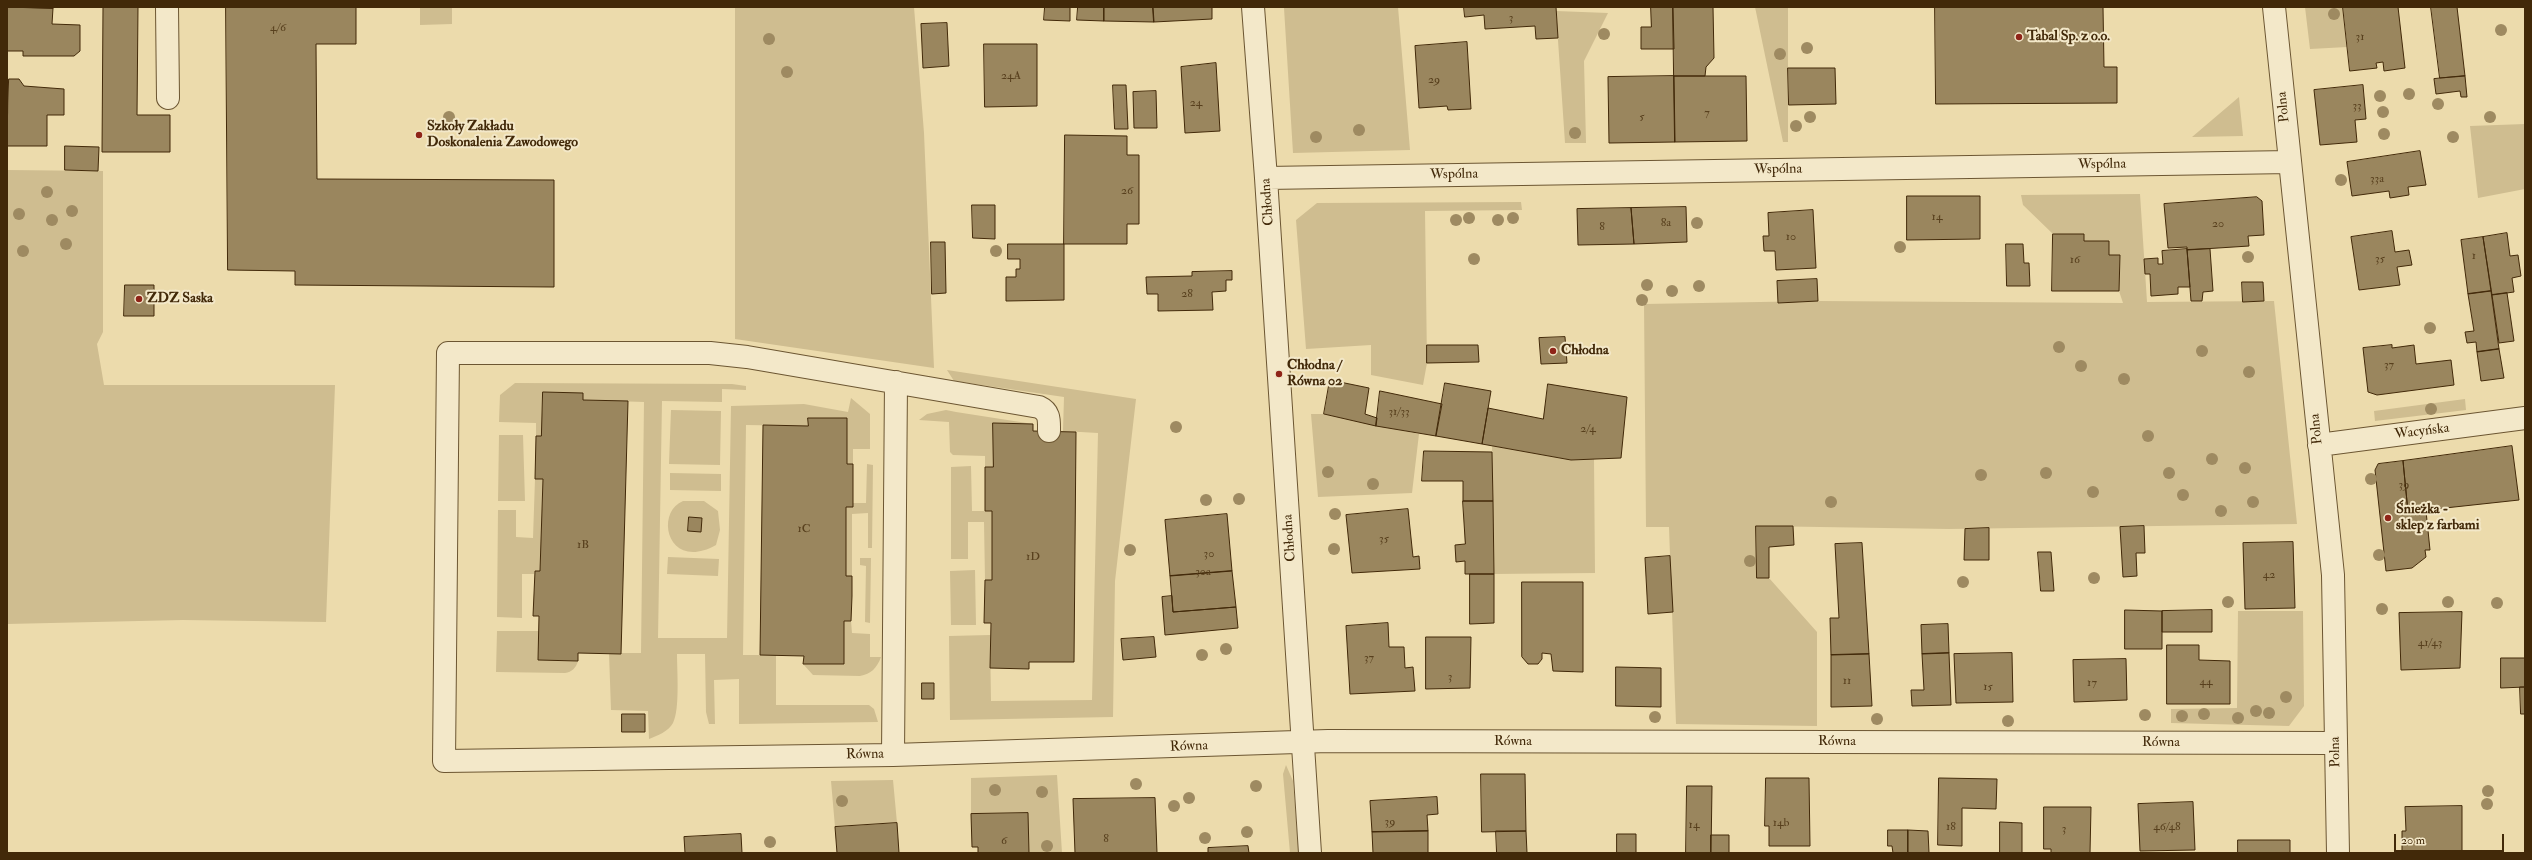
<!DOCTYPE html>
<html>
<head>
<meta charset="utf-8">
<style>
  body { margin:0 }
  #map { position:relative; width:2532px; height:860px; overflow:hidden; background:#ecdbac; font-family:"IM FELL Double Pica",serif }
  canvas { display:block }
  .frame { position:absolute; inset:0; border:8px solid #422909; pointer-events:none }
  .scale { position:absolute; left:2394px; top:834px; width:110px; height:18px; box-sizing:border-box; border:2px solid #422909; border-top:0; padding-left:5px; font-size:12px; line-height:14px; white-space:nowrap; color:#422909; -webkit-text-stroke:3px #f3e8c9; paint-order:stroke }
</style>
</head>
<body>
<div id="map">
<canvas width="2532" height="860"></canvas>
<div class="frame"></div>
<div class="scale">20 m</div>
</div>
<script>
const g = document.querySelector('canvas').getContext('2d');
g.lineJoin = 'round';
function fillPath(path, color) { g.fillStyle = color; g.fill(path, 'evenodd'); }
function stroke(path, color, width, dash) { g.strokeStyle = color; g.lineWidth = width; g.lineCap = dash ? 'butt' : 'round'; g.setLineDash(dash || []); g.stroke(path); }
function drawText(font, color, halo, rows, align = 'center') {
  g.font = font + ' "IM FELL Double Pica",serif'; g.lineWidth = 4; g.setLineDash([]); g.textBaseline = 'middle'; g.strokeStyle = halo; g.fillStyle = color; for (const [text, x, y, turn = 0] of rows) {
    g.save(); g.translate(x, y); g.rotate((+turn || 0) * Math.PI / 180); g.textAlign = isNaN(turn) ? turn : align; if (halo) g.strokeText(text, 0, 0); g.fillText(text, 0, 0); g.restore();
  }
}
fillPath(new Path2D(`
  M420,7H452V24L420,25Z
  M735,7H914L924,133L934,368L735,339Z
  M1311,7H1398L1410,150L1293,153L1284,8Z
  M1755,7H1788V142H1783Z
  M2305,7H2343L2347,47L2310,49Z
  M1556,11L1608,13L1584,61L1586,143H1565Z
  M2239,97L2243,136L2192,137Z
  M2525,124V189L2478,198L2470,126Z
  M7,170L103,171V332L97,344L104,385H335L326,622L183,620L7,624Z
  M2140,194L2147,302L2274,301L2297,524L1949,529L1756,526L1757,577L1769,578L1817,632V726L1676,724L1669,527H1646L1644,304L1818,301L2123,303L2119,291L2120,255H2109V241H2084V234H2053L2023,205L2021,195Z
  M1521,202L1522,210L1425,211L1427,363L1423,385L1371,375V345L1306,349L1296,220L1317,203Z
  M947,370L1136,399L1115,581L1113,717L950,720L949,636L990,635L991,701L1092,700L1098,433L1063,431L1064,397L954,381Z
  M515,383L732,384L746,386V390L722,389V402L662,401L658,638H727L731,406L804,404L848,412L851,398L870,414V449H853V464H847V418H808V426L746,425L743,655H776V705H869L874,709L878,722L739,724V679L714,680L715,724H709L706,712L705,654H677C677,671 680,709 673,723C669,731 657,736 649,739L648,711L611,710L609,653H641L644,402L583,400V393L543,392L541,436H536V423L499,422L500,395Z
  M2465,399L2466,410L2375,421L2374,411Z
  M671,410L721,411L720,465L669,464Z
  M946,410L956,412L1033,424L993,423V467H985V456L953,455L950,452L949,422L919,420L927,414Z
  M1311,414H1324L1419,434L1412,493L1318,497Z
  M499,435H523L525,501H498Z
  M1492,446L1571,460L1594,459L1595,573L1494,574Z
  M867,464L873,465L872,548H868V513L852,514V576H846V507L853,503H866Z
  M971,466L972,511H992V580H985L984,522H968V559H951V467Z
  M670,473L721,474V491L670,490Z
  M535,479H543L540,571H535L534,574H522V618L497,617L498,510H516V537L533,538Z
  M683,501H704L718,511L720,530L716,545C668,572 654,513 683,501Z
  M668,557L719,559L718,576L667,574Z
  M860,558H871L870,623L865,622L866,566L860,565Z
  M975,570L976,625H951L950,571Z
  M2238,611H2303L2304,706L2289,726L2171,723V709L2237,708Z
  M844,621H851L852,633L870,634V657H881C877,668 871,674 860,676L813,675L803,664H844Z
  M497,631H539L538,660L578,661C576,668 572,672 565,673L496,672Z
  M1286,765L1293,781L1299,853H1290L1283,774Z
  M1057,775L1062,853H1029L971,814V778Z
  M893,780L897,823L835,827L831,781Z`), '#cfbd90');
const building = new Path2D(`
  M7,7H53V8Z
  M7,7L53,8L52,24L80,25V51L74,56H23V51H7Z
  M138,7L137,115H170V152H102L103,7Z
  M226,7H356V44H316L317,179L554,180V287L295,285V271L228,270Z
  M1045,7H1070V21L1044,20Z
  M1078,7H1104V21L1077,20Z
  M1104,7H1153L1154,22L1104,21Z
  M1153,7H1212V19L1154,22Z
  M1464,7H1556L1558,38L1536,39L1535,26L1485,29L1484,15L1465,17Z
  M1651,7H1673L1674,49H1641V27H1651Z
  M1673,7H1713L1714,58L1706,67L1705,76H1674Z
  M1935,7H2103L2104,67H2117V103L1936,104Z
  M2343,7H2398L2405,68L2384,71L2383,62L2376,63L2377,68L2350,71Z
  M2431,7H2457L2465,76L2440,78Z
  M947,23L949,66L923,68L921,24Z
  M1467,42L1471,109L1448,110L1447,106L1419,108L1415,46Z
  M984,44H1037V106L985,107Z
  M1216,63L1220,131L1185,133L1181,67Z
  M1788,68H1835L1836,104L1789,105Z
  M1674,76H1746L1747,141L1675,142Z
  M1674,76L1675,142L1609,143L1608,77Z
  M2465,76L2467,97H2461L2460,91L2436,94L2434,79Z
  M9,79H19L24,86L64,89V115H47V146H7Z
  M1113,85H1126L1128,129H1115Z
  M2363,85L2366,119L2355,120L2357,142L2320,145L2314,90Z
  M1156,91L1157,128H1134L1133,92Z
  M1065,135L1127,136V155H1139V224H1127V244H1064Z
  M65,146L99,147L98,171L65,170Z
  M2420,151L2426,185L2408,187L2409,195L2390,198L2389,191L2352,196L2347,162Z
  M1907,196H1980V239L1907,240Z
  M2257,197L2262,201L2264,235L2248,236L2249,246L2187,250V247L2168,248L2164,204Z
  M972,205H995V239L973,238Z
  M1686,207L1687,242L1634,244L1631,208Z
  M1631,208L1634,244L1578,245L1577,209Z
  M1813,210L1816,268L1776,270L1775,251H1764L1763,236H1769L1768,213Z
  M2392,231L2395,252L2409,250L2412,265L2397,267L2400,285L2359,290L2351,237Z
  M2507,233L2510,256L2518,255L2521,276L2512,278L2514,292L2492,295L2483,237Z
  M2053,234H2084V241H2109V255H2120L2119,291H2052Z
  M2483,237L2491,291L2468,294L2461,240Z
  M931,242H945L946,293L932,294Z
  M1008,244H1064V300L1006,301V277H1016V269H1020V259H1008Z
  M2006,244H2023L2024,263H2029L2030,286H2007Z
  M2187,249L2190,287H2178V294L2151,296L2150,274H2145L2144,259L2158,258V264H2163L2162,251Z
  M2210,249L2213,291L2203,292L2202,301H2191L2187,250Z
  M1232,271V280H1226V291L1212,292L1213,310L1158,311V294H1147L1146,277L1192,276V272Z
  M1817,279L1818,301L1778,303L1777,281Z
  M2242,282H2263L2264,301L2243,302Z
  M125,285H154V316H124Z
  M2491,291L2499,349L2477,352L2476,342L2467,343L2465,332L2474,331L2468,294Z
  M2507,293L2514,341L2499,343L2492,295Z
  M1565,337L1567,363L1541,364L1539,338Z
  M1427,345H1478L1479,362L1427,363Z
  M2392,345V348L2414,345L2416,364L2451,360L2454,385L2377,395L2368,392L2363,348Z
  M2499,349L2504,378L2481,381L2477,352Z
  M1330,380L1369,388L1365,414L1377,418L1376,426L1324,414Z
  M1445,383L1491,391L1482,444L1436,436Z
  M1548,384L1627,397L1621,458L1571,460L1482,444L1488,408L1543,419Z
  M1380,391L1442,404L1436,436L1376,426Z
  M543,392L583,393V400L628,401L621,654L578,653V661L538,660L539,616H533L535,571H540L543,479H535L536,436H541Z
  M808,418H847V464H853V507H846V576H852V596L851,621H844V664H803L804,656L760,655L763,425L808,426Z
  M993,423L1033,424V431L1076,432L1074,662H1029V669L990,668L991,623H984L985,580H992V511H985V467H993Z
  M2512,446L2519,500L2408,512L2403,461Z
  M1424,451L1492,452L1493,501H1463V481H1422Z
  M2403,461L2408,512L2426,511L2430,550H2425L2426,557L2412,568L2386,571L2375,470L2378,464Z
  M1463,501H1493L1494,574H1465V561L1456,562L1455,545L1465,544Z
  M1408,509L1413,557L1419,556L1420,569L1352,573L1346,515Z
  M1227,514L1232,571L1170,576L1165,520Z
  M689,517L702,518L701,532L688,531Z
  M1756,526H1793L1794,545L1769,547V578H1757Z
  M2144,526L2145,553H2136L2137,576L2123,577L2120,527Z
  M1989,528V560H1964L1965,529Z
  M2293,542L2295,608L2245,609L2243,543Z
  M1862,543L1869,654L1831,655L1830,618H1839L1835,544Z
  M2038,552H2051L2054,591H2041Z
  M1670,556L1673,612L1648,614L1645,558Z
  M1232,571L1236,607L1173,612L1170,576Z
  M1470,574H1494V623L1470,624Z
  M1522,582H1583V672L1553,671L1551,654L1542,653V659L1538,664H1528L1522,657Z
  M1172,596L1173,612L1236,607L1238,628L1165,635L1162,597Z
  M2125,610L2162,611V649H2125Z
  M2212,610V632H2162V611Z
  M2462,612L2460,668L2401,670L2399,613Z
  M1388,623L1389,647H1404L1405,668L1413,667L1415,691L1350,694L1346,626Z
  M1948,624L1949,653L1922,654L1921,625Z
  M1154,637L1156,657L1123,660L1121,639Z
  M1426,637H1471L1470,688L1426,689Z
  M2167,645H2199V660L2230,661V704H2167Z
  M1949,653L1951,705L1912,706L1911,690H1924L1922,654Z
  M2012,653L2013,702L1956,703L1954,654Z
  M1869,654L1872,706L1831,707V655Z
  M2501,658H2525V687L2501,688Z
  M2126,659L2127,700L2074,702L2073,660Z
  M1616,667L1661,668V707L1616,706Z
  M922,683H934V699H922Z
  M2520,687H2525V714H2521Z
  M622,714H645V732H622Z
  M1481,774H1525L1526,831L1482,832Z
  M1766,778H1809L1810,846H1769V826H1765Z
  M1939,778L1997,779L1996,809L1962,808V846L1938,845Z
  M1687,786H1712L1711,853H1686Z
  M1437,797L1438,814L1427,815L1428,831L1372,832L1370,801Z
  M1155,798L1157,853H1075L1073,799Z
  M2193,802L2195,850L2140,851L2138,804Z
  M2462,806V853H2402V831H2406L2405,807Z
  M2044,807H2091L2090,853H2051V849H2044Z
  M1028,813L1029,853H978V847H972L971,814Z
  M2000,822L2022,823V853H2000Z
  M897,823L899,853H837L835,827Z
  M1888,830H1908V853H1893L1892,846H1888Z
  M1908,830L1928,831L1929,853H1908Z
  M1428,831V853H1373L1372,832Z
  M1496,831H1526L1527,853H1497Z
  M741,834L742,853H685L684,837Z
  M1617,834H1636V853H1617Z
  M1711,835H1729V853H1711Z
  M2238,840H2290V853H2238Z
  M1248,846L1249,853H1208V848Z`);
fillPath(building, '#9a865e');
stroke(building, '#422909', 1);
const minor = new Path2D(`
  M167,7L168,98
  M1253,7L1266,178L1310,853
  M2274,7L2333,575L2338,853
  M1266,178L2290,162
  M1049,431C1049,420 1050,412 1039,407L747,357L710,353H448L444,761L893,755L1328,741L2336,743
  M2319,445L2525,418
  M893,755L896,382`);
stroke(minor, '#6c5632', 24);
stroke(minor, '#f3e8c9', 22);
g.fillStyle = '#9e8a61';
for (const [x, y] of [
  [2334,14],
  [2501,30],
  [1604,34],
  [769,39],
  [1807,48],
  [1780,54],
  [787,72],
  [2409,94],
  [2380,96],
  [2438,104],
  [2383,112],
  [449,117],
  [1810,117],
  [2490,117],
  [1796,126],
  [1359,130],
  [1575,133],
  [2384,134],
  [1316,137],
  [2453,137],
  [2341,180],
  [47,192],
  [72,211],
  [19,214],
  [1469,218],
  [1513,218],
  [52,220],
  [1456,220],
  [1498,220],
  [1697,223],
  [66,244],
  [1900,247],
  [23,251],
  [996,251],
  [2248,257],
  [1474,259],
  [1647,285],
  [1699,286],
  [1672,291],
  [1642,300],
  [2430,328],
  [2059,347],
  [2202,351],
  [2081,366],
  [2249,372],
  [2124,379],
  [2431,409],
  [1176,427],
  [2148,436],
  [2212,459],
  [2245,468],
  [1328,472],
  [2046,473],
  [2169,473],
  [1981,475],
  [2371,479],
  [1373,484],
  [2093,492],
  [2183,495],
  [1239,499],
  [1206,500],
  [1831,502],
  [2253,502],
  [2221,511],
  [1335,514],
  [1334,549],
  [1130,550],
  [2379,555],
  [1750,561],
  [2094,578],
  [1963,582],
  [2228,602],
  [2448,602],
  [2497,603],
  [2382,609],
  [1226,649],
  [1202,655],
  [2286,697],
  [2256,711],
  [2269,713],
  [2204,714],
  [2145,715],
  [2182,716],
  [1655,717],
  [2238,718],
  [1877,719],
  [2008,721],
  [1136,784],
  [1256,786],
  [995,790],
  [2488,791],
  [1042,792],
  [1189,798],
  [842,801],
  [2487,804],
  [1174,806],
  [1247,832],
  [1205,838],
  [770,842],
  [1047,846]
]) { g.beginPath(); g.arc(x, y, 6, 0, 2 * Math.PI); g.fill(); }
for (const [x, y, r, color] of [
  [2019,37,4,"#8f2418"],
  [419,135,4,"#8f2418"],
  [139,299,4,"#8f2418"],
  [1553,351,4,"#8f2418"],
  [1279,374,4,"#8f2418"],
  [2388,518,4,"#8f2418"]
]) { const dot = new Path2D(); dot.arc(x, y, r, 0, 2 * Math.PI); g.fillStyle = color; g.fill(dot); stroke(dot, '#f3e8c9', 1.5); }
drawText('12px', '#58401e', null, [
  ["3",1511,18],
  ["4/6",278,28],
  ["31",2360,37],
  ["24A",1011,76],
  ["29",1434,80],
  ["24",1196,103],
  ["33",2357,106],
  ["7",1707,113],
  ["5",1642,117],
  ["33a",2377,179],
  ["26",1127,191],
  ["14",1937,217],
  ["8a",1666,223],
  ["20",2218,224],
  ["8",1602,227],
  ["10",1791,237],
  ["1",2474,256],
  ["35",2380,259],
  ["16",2075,260],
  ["28",1187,294],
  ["37",2389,365],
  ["31/33",1399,412],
  ["2/4",1588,429],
  ["39",2404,485],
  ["1C",804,529],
  ["35",1384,539],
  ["1B",583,545],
  ["30",1209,554],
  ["1D",1033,557],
  ["30a",1203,572],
  ["42",2269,575],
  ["41/43",2430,643],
  ["37",1369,658],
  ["3",1450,677],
  ["11",1847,681],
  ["44",2206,682],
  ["17",2092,683],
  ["15",1988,687],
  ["39",1390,822],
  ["14b",1781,823],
  ["14",1694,825],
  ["18",1951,827],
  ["46/48",2167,827],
  ["3",2064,829],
  ["8",1106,839],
  ["6",1004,841]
]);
drawText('bold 14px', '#422909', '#f3e8c9', [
  ["Tabal Sp. z o.o.",2027,37],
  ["Szkoły Zakładu",427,127],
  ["Doskonalenia Zawodowego",427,143],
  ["ZDZ Saska",147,299],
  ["Chłodna",1561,351],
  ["Chłodna /",1287,366],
  ["Równa 02",1287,382],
  ["Śnieżka -",2396,510],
  ["sklep z farbami",2396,526]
], 'left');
drawText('14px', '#422909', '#f3e8c9', [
  ["Polna",2284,107,-96],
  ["Wspólna",2102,165,-1],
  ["Wspólna",1778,170,-1],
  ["Wspólna",1454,175,-1],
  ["Chłodna",1268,202,-94],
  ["Polna",2317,429,-96],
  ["Wacyńska",2422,432,-7],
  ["Chłodna",1290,538,-94],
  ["Równa",1513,742],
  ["Równa",1837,742],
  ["Równa",2161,743],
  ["Równa",1189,747,-2],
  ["Polna",2336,752,-91],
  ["Równa",865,755,-1]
]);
</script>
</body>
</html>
